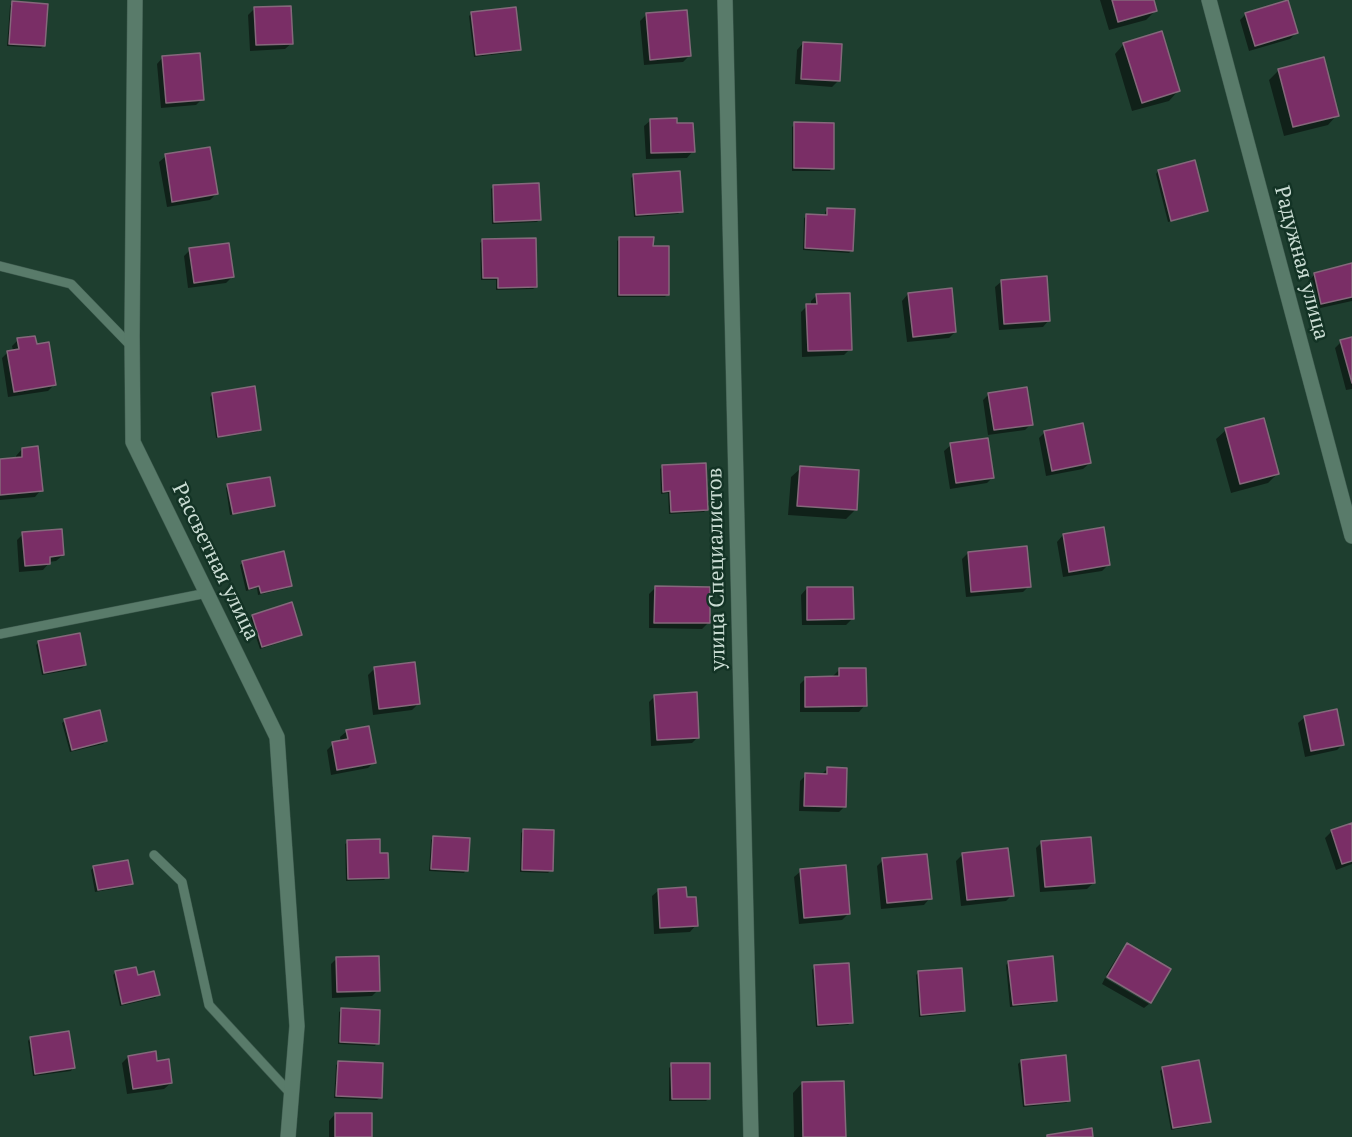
<!DOCTYPE html>
<html>
<head>
<meta charset="utf-8">
<style>
  body { margin:0 }
  canvas { display:block; background:#1e3e2f }
</style>
</head>
<body>
<canvas width="1352" height="1137"></canvas>
<script>
const g = document.querySelector('canvas').getContext('2d');
g.lineJoin = 'round';
function fillPath(path, color) { g.fillStyle = color; g.fill(path, 'evenodd'); }
function stroke(path, color, width, dash) { g.strokeStyle = color; g.lineWidth = width; g.lineCap = dash ? 'butt' : 'round'; g.setLineDash(dash || []); g.stroke(path); }
function drawText(font, color, halo, rows, align = 'center') {
  g.font = font + ' "PT Serif",serif'; g.lineWidth = 5; g.setLineDash([]); g.textBaseline = 'middle'; g.strokeStyle = halo; g.fillStyle = color; for (const [text, x, y, turn = 0] of rows) {
    g.save(); g.translate(x, y); g.rotate((+turn || 0) * Math.PI / 180); g.textAlign = isNaN(turn) ? turn : align; if (halo) g.strokeText(text, 0, 0); g.fillText(text, 0, 0); g.restore();
  }
}
fillPath(new Path2D(`
  M1100,0H1152L1155,11L1146,20L1109,30Z
  M12,3L44,45L41,48L7,46L10,6Z
  M254,9L292,43L285,49L250,51L248,15Z
  M472,13L519,50L516,52L474,57L469,16Z
  M1246,14L1296,33L1290,39L1249,51L1240,20Z
  M646,15L689,56L683,62L644,65L640,21Z
  M803,43L839,80L832,87L795,84L797,50Z
  M1124,44L1178,91L1169,101L1132,111L1115,54Z
  M163,57L202,99L196,105L161,108L157,64Z
  M1279,70L1337,115L1328,125L1284,136L1269,80Z
  M651,120L676,125L693,151L687,158L646,159L644,126Z
  M795,124L832,168L830,171H792V127Z
  M166,156L216,194L210,200L167,207L159,162Z
  M1158,171L1207,210L1204,213L1168,222L1156,174Z
  M634,175L681,211L678,214L634,217L631,178Z
  M493,187L539,220L537,222L492,224L491,189Z
  M828,209L852,250L849,253L803,250L804,218L807,216H825V212Z
  M620,238L652,248L668,294L665,297H617V241Z
  M483,240L536,287L533,289L496,290V280H481L480,243Z
  M190,250L232,277L226,283L188,288L184,256Z
  M1352,265V301L1316,309L1309,280L1315,274Z
  M1002,281L1049,320L1043,327L999,330L995,287Z
  M908,294L955,332L949,338L907,342L902,301Z
  M817,295L850,349L844,355L802,357L801,312L807,306L811,305V301Z
  M1352,339V389L1346,390L1335,348L1341,342Z
  M18,340L54,385L48,391L8,397L2,358L8,352L13,351L12,346Z
  M213,394L260,430L257,432L216,438L210,397Z
  M989,394L1031,424L1025,430L988,435L983,400Z
  M1226,430L1278,473L1268,483L1231,493L1216,439Z
  M1045,432L1090,463L1083,469L1046,476L1039,438Z
  M951,445L993,477L987,483L950,489L944,451Z
  M22,449L41,490L35,497L0,500V461L16,459V456Z
  M663,466L706,510L704,512L669,514L668,493L661,494L660,469Z
  M801,468L856,509L846,519L788,515L791,477Z
  M228,486L274,506L271,508L230,515L226,488Z
  M23,534L63,555L56,561L49,562V563L43,570L19,572L17,540Z
  M1063,535L1108,565L1102,571L1063,577L1057,542Z
  M968,553L1029,586L1023,592L966,597L962,559Z
  M243,563L290,585L288,588L258,595L257,588L246,591L240,565Z
  M655,588L708,623L702,629L649,628V594Z
  M807,588L852,619L846,625H802L801,595Z
  M252,616L300,634L298,637L260,649L250,619Z
  M39,642L85,665L82,668L42,675L36,645Z
  M374,669L418,704L412,710L373,715L368,675Z
  M839,670L865,705L859,712H800V684L806,678H833V676Z
  M655,696L698,737L692,743L651,746L649,702Z
  M1305,717L1343,744L1337,750L1305,757L1298,723Z
  M65,721L106,741L103,744L70,752L62,723Z
  M347,731L374,762L368,768L331,775L327,750L333,744L341,742L340,737Z
  M827,769L845,806L839,812L799,811L800,781L806,775H821Z
  M1352,824V864L1336,870L1325,838L1331,832Z
  M524,830L551,870L548,873L520,872L521,833Z
  M434,837L466,870L464,873L429,871L431,840Z
  M348,842L379,854L387,877L384,880L346,881L345,844Z
  M1042,842L1094,882L1087,889L1040,892L1036,848Z
  M962,855L1012,895L1006,901L961,906L956,861Z
  M883,860L930,898L924,905L881,909L877,866Z
  M94,867L131,884L129,886L95,892L91,870Z
  M801,871L848,914L842,920L799,924L794,877Z
  M659,890L685,899L696,925L690,932L654,934L652,896Z
  M1127,945L1151,1001L1106,975L1121,951Z
  M337,958L378,990L372,996L332,998L331,964Z
  M1009,962L1056,1000L1053,1003L1010,1007L1006,965Z
  M814,967L851,1022L848,1025L816,1027L812,970Z
  M134,968L137,977L158,995L155,998L120,1006L113,975L115,973Z
  M919,972L964,1011L961,1013L919,1017L916,975Z
  M1105,978L1149,1004L1144,1008L1102,984Z
  M342,1010L377,1043L375,1046L338,1044L339,1012Z
  M30,1038L73,1068L71,1071L33,1076L28,1041Z
  M128,1057L156,1063L171,1083L164,1089L127,1094L122,1063Z
  M1021,1061L1069,1101L1066,1103L1023,1107L1018,1064Z
  M1198,1062L1209,1121L1206,1124L1171,1130L1160,1071L1162,1069Z
  M339,1063L380,1098L377,1100L334,1098L336,1065Z
  M672,1065L709,1098L706,1101H669V1068Z
  M802,1083L844,1137H794L793,1093Z
  M335,1114L370,1137H329V1121Z`), '#0007');
const building = new Path2D(`
  M1112,0H1154L1157,11L1118,22Z
  M1288,0L1298,33L1255,46L1245,13Z
  M12,1L48,4L45,46L9,44Z
  M291,6L293,44L256,45L254,7Z
  M516,7L521,50L476,55L471,12Z
  M687,10L691,56L650,60L646,13Z
  M1162,31L1180,91L1142,103L1123,43Z
  M803,42L842,44L840,81L801,79Z
  M200,53L204,100L166,103L162,56Z
  M1324,57L1339,116L1293,127L1278,69Z
  M677,118V123H693L695,152L651,153L650,119Z
  M794,122L834,123V169L794,168Z
  M210,147L218,194L172,202L165,154Z
  M1195,160L1208,211L1171,221L1158,170Z
  M680,171L683,212L636,215L633,174Z
  M539,183L541,220L494,222L493,185Z
  M827,208L855,209L853,251L805,248L806,214L827,215Z
  M619,237H654L653,246H669V295H619Z
  M536,238L537,287L498,288V278H483L482,239Z
  M229,243L234,277L194,283L189,248Z
  M1352,263V297L1321,304L1314,273Z
  M1047,276L1050,321L1004,324L1001,280Z
  M952,288L956,332L913,337L908,293Z
  M850,293L852,350L808,351L806,304H817L816,294Z
  M35,336L37,344L49,342L56,385L14,392L7,351L19,349L17,338Z
  M1352,337V383L1340,340Z
  M255,386L261,430L218,437L212,393Z
  M1027,387L1033,425L994,430L988,393Z
  M1264,418L1279,474L1240,484L1225,428Z
  M1083,423L1091,463L1052,471L1044,431Z
  M988,438L994,478L956,483L950,443Z
  M38,446L43,491L0,495V459L22,457V448Z
  M706,463L708,510L671,512L670,491L663,492L662,465Z
  M800,466L859,470L857,510L797,506Z
  M270,477L275,506L233,514L227,484Z
  M1104,527L1110,565L1069,572L1063,534Z
  M62,529L64,555L50,557V564L25,566L22,532Z
  M1027,546L1031,587L971,592L968,552Z
  M284,551L292,586L261,593L259,586L249,589L242,561Z
  M655,586L710,587V623H654Z
  M807,587H853L854,619L807,620Z
  M292,602L302,635L262,647L252,615Z
  M80,633L86,665L44,673L38,641Z
  M415,662L420,704L379,709L374,667Z
  M839,668H866L867,706L805,707V677L839,676Z
  M697,692L699,738L657,740L654,695Z
  M1337,709L1344,745L1311,751L1304,716Z
  M100,710L107,741L72,750L64,719Z
  M369,726L376,763L337,770L332,742L348,739L346,730Z
  M827,767L847,768L846,807L804,806L805,773L827,774Z
  M1352,823V861L1342,864L1331,830Z
  M523,829L554,830L553,871L522,870Z
  M433,836L470,838L468,871L431,869Z
  M1091,837L1095,883L1045,887L1041,841Z
  M380,839V853H388L389,878L348,879L347,840Z
  M1008,848L1014,896L967,900L962,853Z
  M927,854L932,899L887,903L882,858Z
  M128,860L133,884L98,890L93,866Z
  M846,865L850,914L804,918L800,869Z
  M686,887L687,897H696L698,926L660,928L658,889Z
  M1127,943L1171,969L1151,1003L1107,977Z
  M379,956L380,991L337,992L336,957Z
  M1053,956L1057,1001L1013,1005L1008,961Z
  M849,963L853,1023L818,1025L814,965Z
  M136,967L138,975L154,971L160,995L122,1004L115,971Z
  M962,968L965,1011L921,1015L918,971Z
  M341,1008L380,1010L379,1044L340,1042Z
  M69,1031L75,1068L35,1074L30,1037Z
  M156,1051L157,1061L169,1059L172,1083L133,1089L128,1056Z
  M1066,1055L1070,1101L1025,1105L1021,1060Z
  M1199,1060L1211,1122L1173,1128L1162,1067Z
  M338,1061L383,1063L382,1098L336,1096Z
  M671,1063H710V1099H672Z
  M844,1081L846,1137H803L802,1082Z
  M335,1113H372V1137H335Z
  M1092,1128L1093,1137H1047V1135Z`);
fillPath(building, '#7a2e66');
stroke(building, '#85687b', 1.5);
const lane = new Path2D(`
  M0,266L71,284L132,347
  M0,634L207,593
  M154,855L182,882L209,1005L291,1094`);
const street = new Path2D(`
  M135,0L132,336L133,442L277,737L297,1026L288,1137
  M725,0L751,1137
  M1209,0L1352,536`);
stroke(lane, '#3f5b4f', 10);
stroke(street, '#3f5b4f', 16);
stroke(lane, '#597b6a', 9);
stroke(street, '#597b6a', 15);
drawText('21px', '#cadcd3', '#133325', [
  ["Радужная улица",1301,263,75],
  ["Рассветная улица",215,562,64],
  ["улица Специалистов",717,569,-91]
]);
</script>
</body>
</html>
